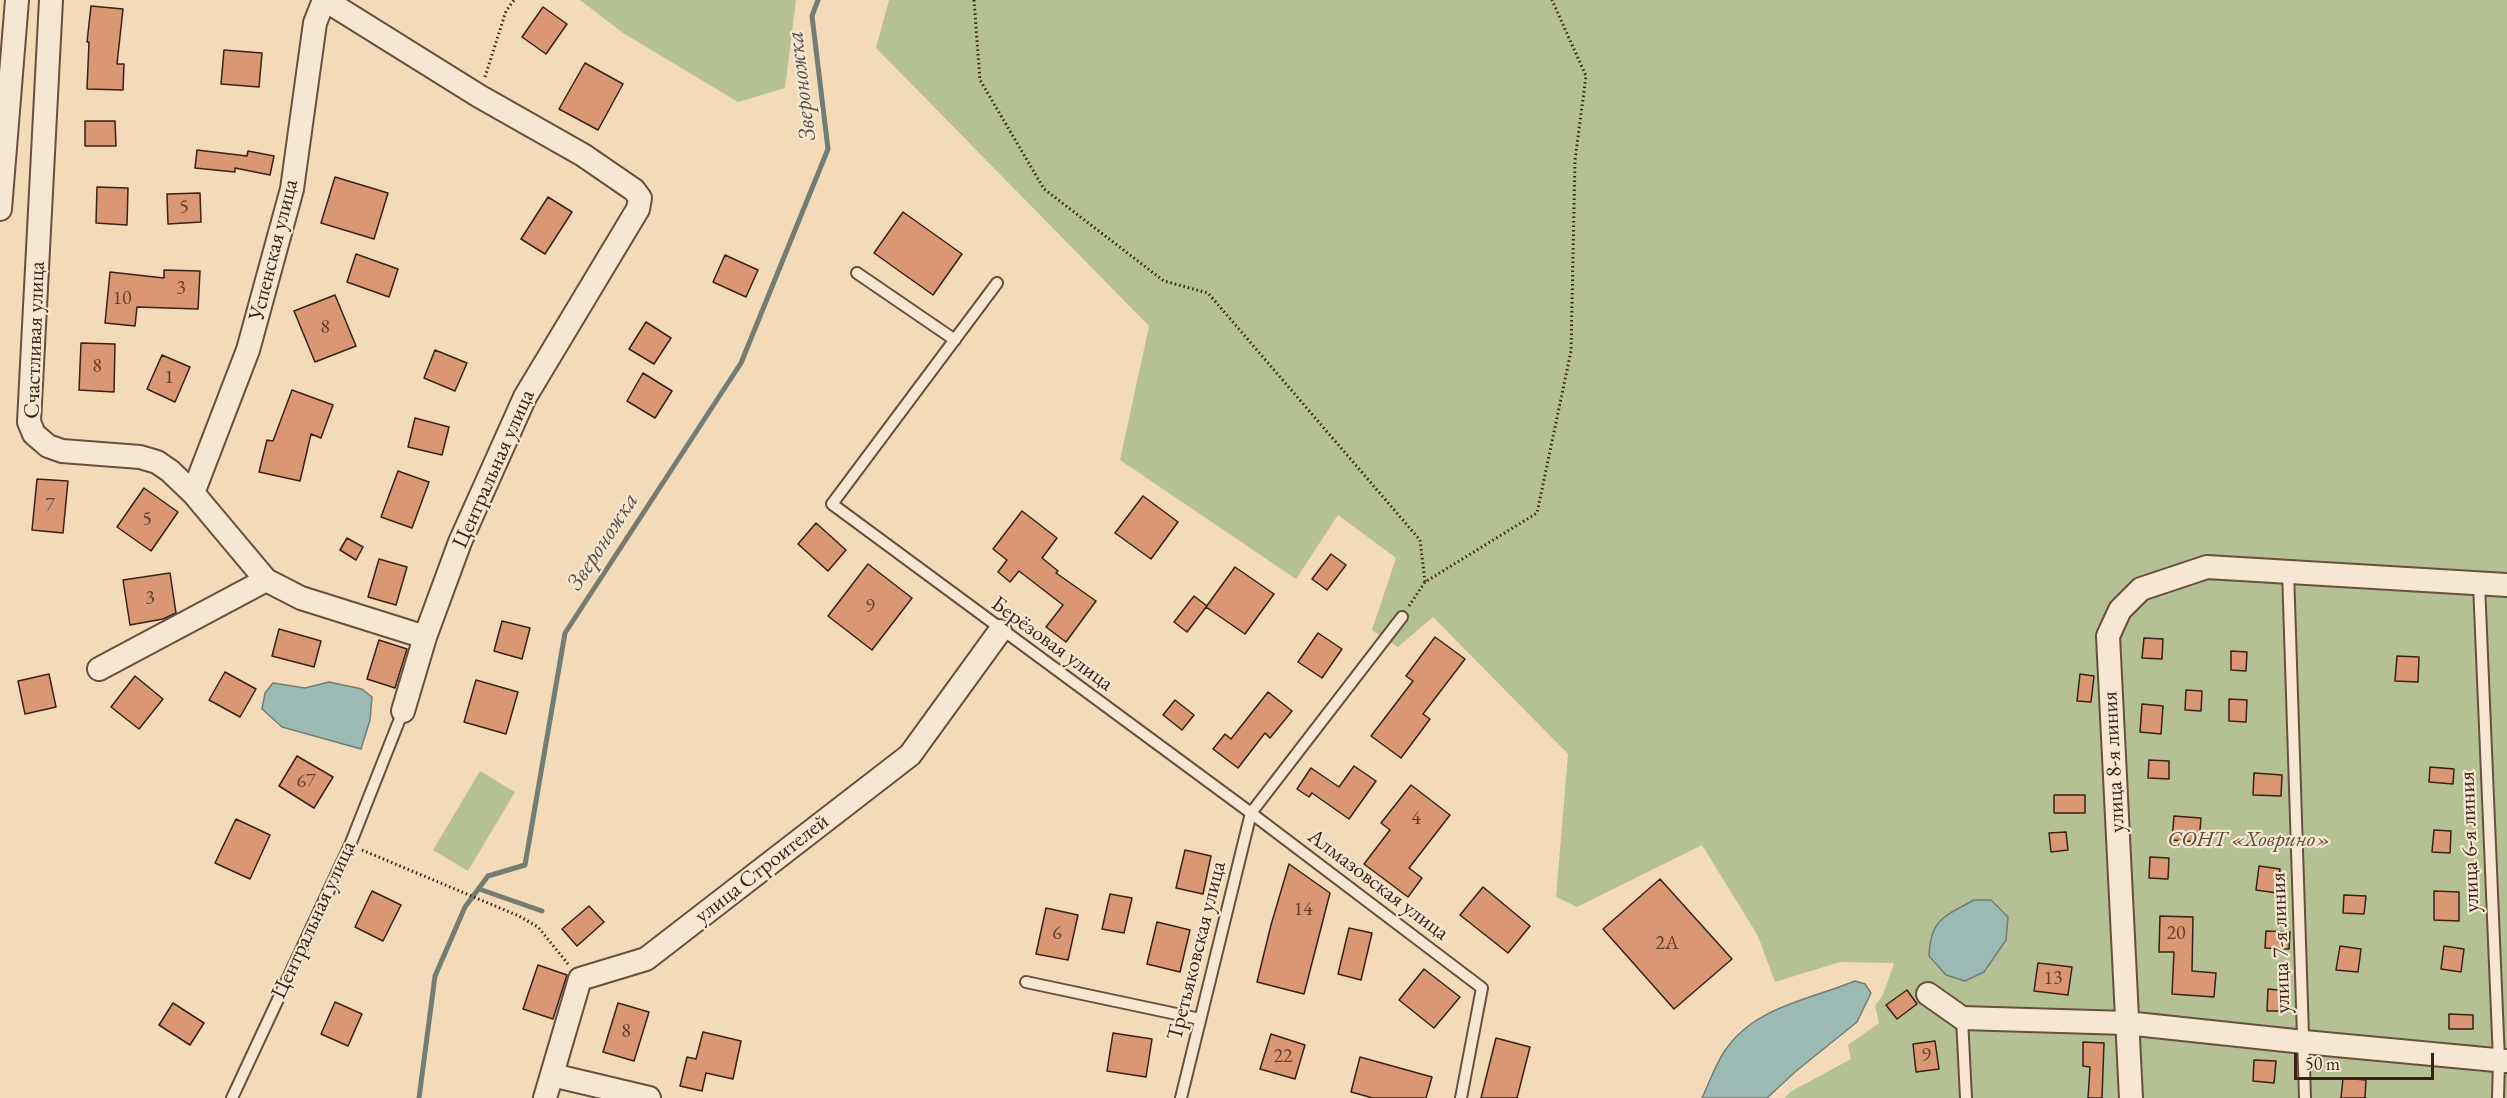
<!DOCTYPE html>
<html>
<head>
<meta charset="utf-8">
<style>
  body { margin:0 }
  #map { position:relative; width:2507px; height:1098px; overflow:hidden; background:#f3dab9; font-family:"EB Garamond",serif }
  canvas { display:block }
  .scale { position:absolute; left:2294px; top:1053px; width:140px; height:27px; box-sizing:border-box; border:3px solid #3a2115; border-top:0; padding-left:8px; font-size:18px; line-height:21px; white-space:nowrap; color:#3a2115; -webkit-text-stroke:4px #f7e7d2; paint-order:stroke }
</style>
</head>
<body>
<div id="map">
<canvas width="2507" height="1098"></canvas>
<div class="scale">50 m</div>
</div>
<script>
const g = document.querySelector('canvas').getContext('2d');
g.lineJoin = 'round';
function fillPath(path, color) { g.fillStyle = color; g.fill(path, 'evenodd'); }
function stroke(path, color, width, dash) { g.strokeStyle = color; g.lineWidth = width; g.lineCap = dash ? 'butt' : 'round'; g.setLineDash(dash || []); g.stroke(path); }
function drawText(font, color, halo, rows, align = 'center') {
  g.font = font + ' "EB Garamond",serif'; g.lineWidth = 4.5; g.setLineDash([]); g.textBaseline = 'middle'; g.strokeStyle = halo; g.fillStyle = color; for (const [text, x, y, turn = 0] of rows) {
    g.save(); g.translate(x, y); g.rotate((+turn || 0) * Math.PI / 180); g.textAlign = isNaN(turn) ? turn : align; if (halo) g.strokeText(text, 0, 0); g.fillText(text, 0, 0); g.restore();
  }
}
fillPath(new Path2D(`
  M580,0H796L785,88L738,102L623,33Z
  M889,0H2507V1098H1785L1790,1092L1851,1059L1848,1045L1879,1023L1875,1006L1883,995L1894,963L1840,962L1775,982L1758,936L1702,845L1577,907L1556,897L1568,754L1433,617L1398,647L1372,630L1396,558L1338,515L1296,579L1120,460L1149,326L876,48Z
  M480,771L515,792L468,871L433,850Z`), '#b5c194');
const water = new Path2D(`
  M329,682L362,689L372,697L370,720L361,749L282,727L262,709L265,693L273,683L305,688Z
  M1974,900H1991L2008,917L2006,940L1984,972L1965,981L1946,975L1929,956C1930,919 1945,916 1974,900Z
  M1855,981L1865,984L1871,993L1857,1022L1795,1072L1767,1098H1702C1709,1083 1715,1066 1724,1052C1753,1007 1809,1000 1855,981Z`);
fillPath(water, '#9bbab3');
stroke(water, '#747d74', 1.5);
stroke(new Path2D(`
  M479,889L542,911
  M419,1098L435,976L465,907L488,876L525,865L565,633L741,363L828,149L812,16L818,0`), '#747d74', 5);
const building = new Path2D(`
  M91,6L123,9L117,64H124L123,90L87,89L89,42H87Z
  M543,7L567,24L546,54L522,37Z
  M224,50L262,53L259,87L221,84Z
  M585,63L623,84L598,130L559,109Z
  M85,121H115L116,146H85Z
  M197,150L247,156L248,151L274,156L270,175L235,168V172L195,168Z
  M335,177L388,193L374,239L321,223Z
  M97,187L128,188L127,225L96,223Z
  M200,193L201,222L168,224L167,194Z
  M548,197L572,212L545,254L521,239Z
  M903,212L962,254L933,295L874,253Z
  M356,254L398,269L389,297L347,282Z
  M725,255L758,270L746,297L713,282Z
  M164,270L200,271L198,309L137,307L135,326L105,323L110,272L164,278Z
  M335,295L356,346L315,362L294,311Z
  M646,322L671,338L654,364L629,349Z
  M81,343L115,344L114,392L79,390Z
  M435,350L467,363L455,391L424,378Z
  M162,355L190,367L175,402L147,389Z
  M643,373L672,391L655,418L627,401Z
  M292,390L333,405L321,438L311,434L300,481L259,472L267,440L273,441Z
  M415,418L449,427L442,455L408,447Z
  M398,471L429,482L412,528L381,517Z
  M37,479L68,481L63,533L32,530Z
  M144,488L178,512L151,551L117,527Z
  M1143,496L1178,522L1151,559L1115,533Z
  M1022,511L1057,538L1042,558L1058,571L1056,573L1096,601L1066,642L1046,627L1063,605L1019,571L1010,582L998,572L1007,560L993,549Z
  M816,523L846,550L828,571L798,544Z
  M347,538L363,547L356,560L340,550Z
  M1331,554L1346,565L1327,590L1312,579Z
  M379,559L407,567L396,605L368,597Z
  M868,564L912,598L872,650L828,616Z
  M1235,567L1274,594L1245,634L1206,607Z
  M170,573L176,613L163,619L130,625L123,580Z
  M1194,596L1207,606L1187,632L1174,622Z
  M502,621L530,628L522,659L494,651Z
  M279,629L321,641L314,667L272,656Z
  M1318,633L1342,649L1322,678L1298,662Z
  M1435,637L1465,659L1423,714L1430,719L1401,758L1371,736L1413,681L1406,676Z
  M2144,638L2163,639L2162,659L2142,658Z
  M379,640L407,649L395,688L367,679Z
  M2231,651L2247,652L2246,671L2231,670Z
  M2397,656L2419,657L2418,682L2395,681Z
  M225,672L256,689L240,717L209,700Z
  M49,674L56,707L25,714L18,681Z
  M2080,674L2094,676L2091,702L2077,701Z
  M135,676L163,699L139,729L111,707Z
  M476,680L518,692L506,734L464,722Z
  M2186,690L2202,691L2201,711L2185,710Z
  M1268,692L1292,711L1270,738L1265,733L1238,768L1213,749L1225,734L1231,739Z
  M2229,699L2247,700L2246,722L2229,721Z
  M1175,700L1194,715L1182,730L1163,715Z
  M2142,704L2163,706L2161,734L2140,732Z
  M297,756L333,777L314,808L279,786Z
  M2149,760L2169,761V779L2148,778Z
  M1354,766L1376,781L1349,819L1312,793L1309,797L1297,789L1311,768L1339,787Z
  M2430,767L2454,769L2453,784L2429,782Z
  M2254,773L2282,775L2281,796L2253,795Z
  M1411,785L1450,815L1409,868L1422,878L1408,897L1364,864L1390,830L1381,823Z
  M2054,795H2085V813H2054Z
  M2174,816L2201,818L2199,842L2172,840Z
  M236,819L270,835L250,879L215,863Z
  M2434,830L2451,831L2450,853L2432,852Z
  M2066,832L2068,850L2051,852L2049,833Z
  M1185,850L1211,856L1203,894L1176,888Z
  M2150,857L2169,858L2168,879L2149,878Z
  M1289,864L1330,893L1304,994L1257,982L1271,925Z
  M2259,866L2280,869L2277,893L2256,890Z
  M1660,879L1732,959L1674,1009L1603,929Z
  M1483,887L1530,926L1508,953L1460,915Z
  M372,891L401,905L383,941L355,927Z
  M2434,891L2459,892V921L2434,920Z
  M1110,894L1132,898L1124,933L1102,929Z
  M2344,895L2366,896L2364,914L2343,913Z
  M589,906L604,922L577,946L562,929Z
  M1046,908L1078,915L1068,960L1036,954Z
  M2160,916L2193,917L2192,971L2216,973L2214,997L2172,994L2174,952H2159Z
  M1157,922L1190,930L1180,972L1147,964Z
  M1349,928L1372,933L1361,980L1338,974Z
  M2266,931L2290,932L2289,949L2265,948Z
  M2340,946L2361,949L2358,972L2336,970Z
  M2444,946L2464,949L2461,972L2441,969Z
  M2038,963L2072,967L2068,995L2034,991Z
  M538,965L567,975L553,1019L523,1009Z
  M1424,969L1460,997L1434,1028L1399,1000Z
  M2268,989L2287,991L2286,1011H2267Z
  M1907,990L1917,1004L1897,1019L1886,1005Z
  M335,1002L362,1014L348,1046L321,1034Z
  M173,1003L204,1023L190,1045L159,1025Z
  M618,1003L649,1012L634,1061L603,1052Z
  M2449,1014L2473,1015V1029H2449Z
  M703,1032L741,1041L733,1079L706,1073L702,1091L680,1086L687,1057L696,1059Z
  M1113,1033L1152,1039L1146,1077L1107,1071Z
  M1271,1034L1305,1045L1295,1079L1260,1069Z
  M1496,1038L1530,1047L1517,1098H1481Z
  M1935,1041L1939,1069L1916,1072L1913,1044Z
  M2083,1042L2104,1043L2102,1098H2088L2090,1067L2083,1066Z
  M1360,1057L1432,1077L1426,1098H1373L1351,1092Z
  M2254,1060L2276,1061L2274,1083L2253,1081Z
  M2343,1078L2366,1080L2365,1098H2341Z`);
fillPath(building, '#d99773');
stroke(building, '#3a2115', 1.5);
const lane = new Path2D(`
  M857,273L955,340
  M997,283L832,504L1251,813L1482,988L1461,1098
  M2288,571L2305,1098
  M2479,584L2499,1060L2498,1098
  M1026,982L1200,1019
  M1962,1018L1966,1098
  M232,1098L350,845L403,711
  M1181,1098L1251,813L1402,617`);
const street = new Path2D(`
  M51,0L29,422L34,434L48,446L62,451L140,457L157,462L170,471L193,493L266,580L301,598L425,637
  M325,0L479,96L583,155L634,190L640,198L638,209L525,397L460,542L425,637L403,711
  M0,209L17,0
  M193,493L248,350L292,189L315,23L324,0
  M99,669L266,580
  M1928,994L1962,1018L2126,1023L2304,1042L2507,1061
  M552,1075L649,1098
  M545,1098L580,979L646,959L910,755L1000,631
  M2131,1098L2108,636L2120,610L2141,589L2207,567L2507,585`);
stroke(lane, '#684f3e', 14);
stroke(street, '#684f3e', 26);
stroke(new Path2D(`
  M974,0L980,80L1044,189L1164,281L1208,293L1420,540L1425,582
  M485,77L506,11L514,0
  M1409,606L1425,582L1537,513L1571,351L1575,160L1586,76L1552,0
  M362,850L519,916L538,927L568,964`), '#3a2115', 3, [1.5, 3]);
stroke(lane, '#f7e7d2', 10);
stroke(street, '#f7e7d2', 22);
drawText('20px', '#623e2c', null, [
  ["5",184,208],
  ["3",181,289],
  ["10",122,299],
  ["8",325,328],
  ["8",97,367],
  ["1",169,378],
  ["7",50,506],
  ["5",147,520],
  ["3",150,599],
  ["9",870,607],
  ["67",306,782],
  ["4",1416,819],
  ["14",1303,910],
  ["6",1057,934],
  ["20",2176,934],
  ["2А",1667,944],
  ["13",2053,979],
  ["8",626,1032],
  ["9",1926,1056],
  ["22",1283,1057]
]);
drawText('22px', '#3a2115', '#f7e7d2', [
  ["Успенская улица",274,250,-76],
  ["Счастливая улица",35,340,-88],
  ["Центральная улица",494,469,-66],
  ["Берёзовая улица",1052,644,36],
  ["улица 8-я линия",2114,762,-93],
  ["улица 6-я линия",2470,842,-92],
  ["улица Строителей",762,869,-38],
  ["Алмазовская улица",1378,885,37],
  ["Центральная улица",314,920,-65],
  ["улица 7-я линия",2281,943,-92],
  ["Третьяковская улица",1197,951,-76]
]);
drawText('italic 22px', '#594935', '#f7e7d2', [
  ["СОНТ «Ховрино»",2249,840]
]);
drawText('italic 24px', '#574f44', '#f7e7d2', [
  ["Звероножка",802,86,-97],
  ["Звероножка",603,542,-57]
]);
</script>
</body>
</html>
